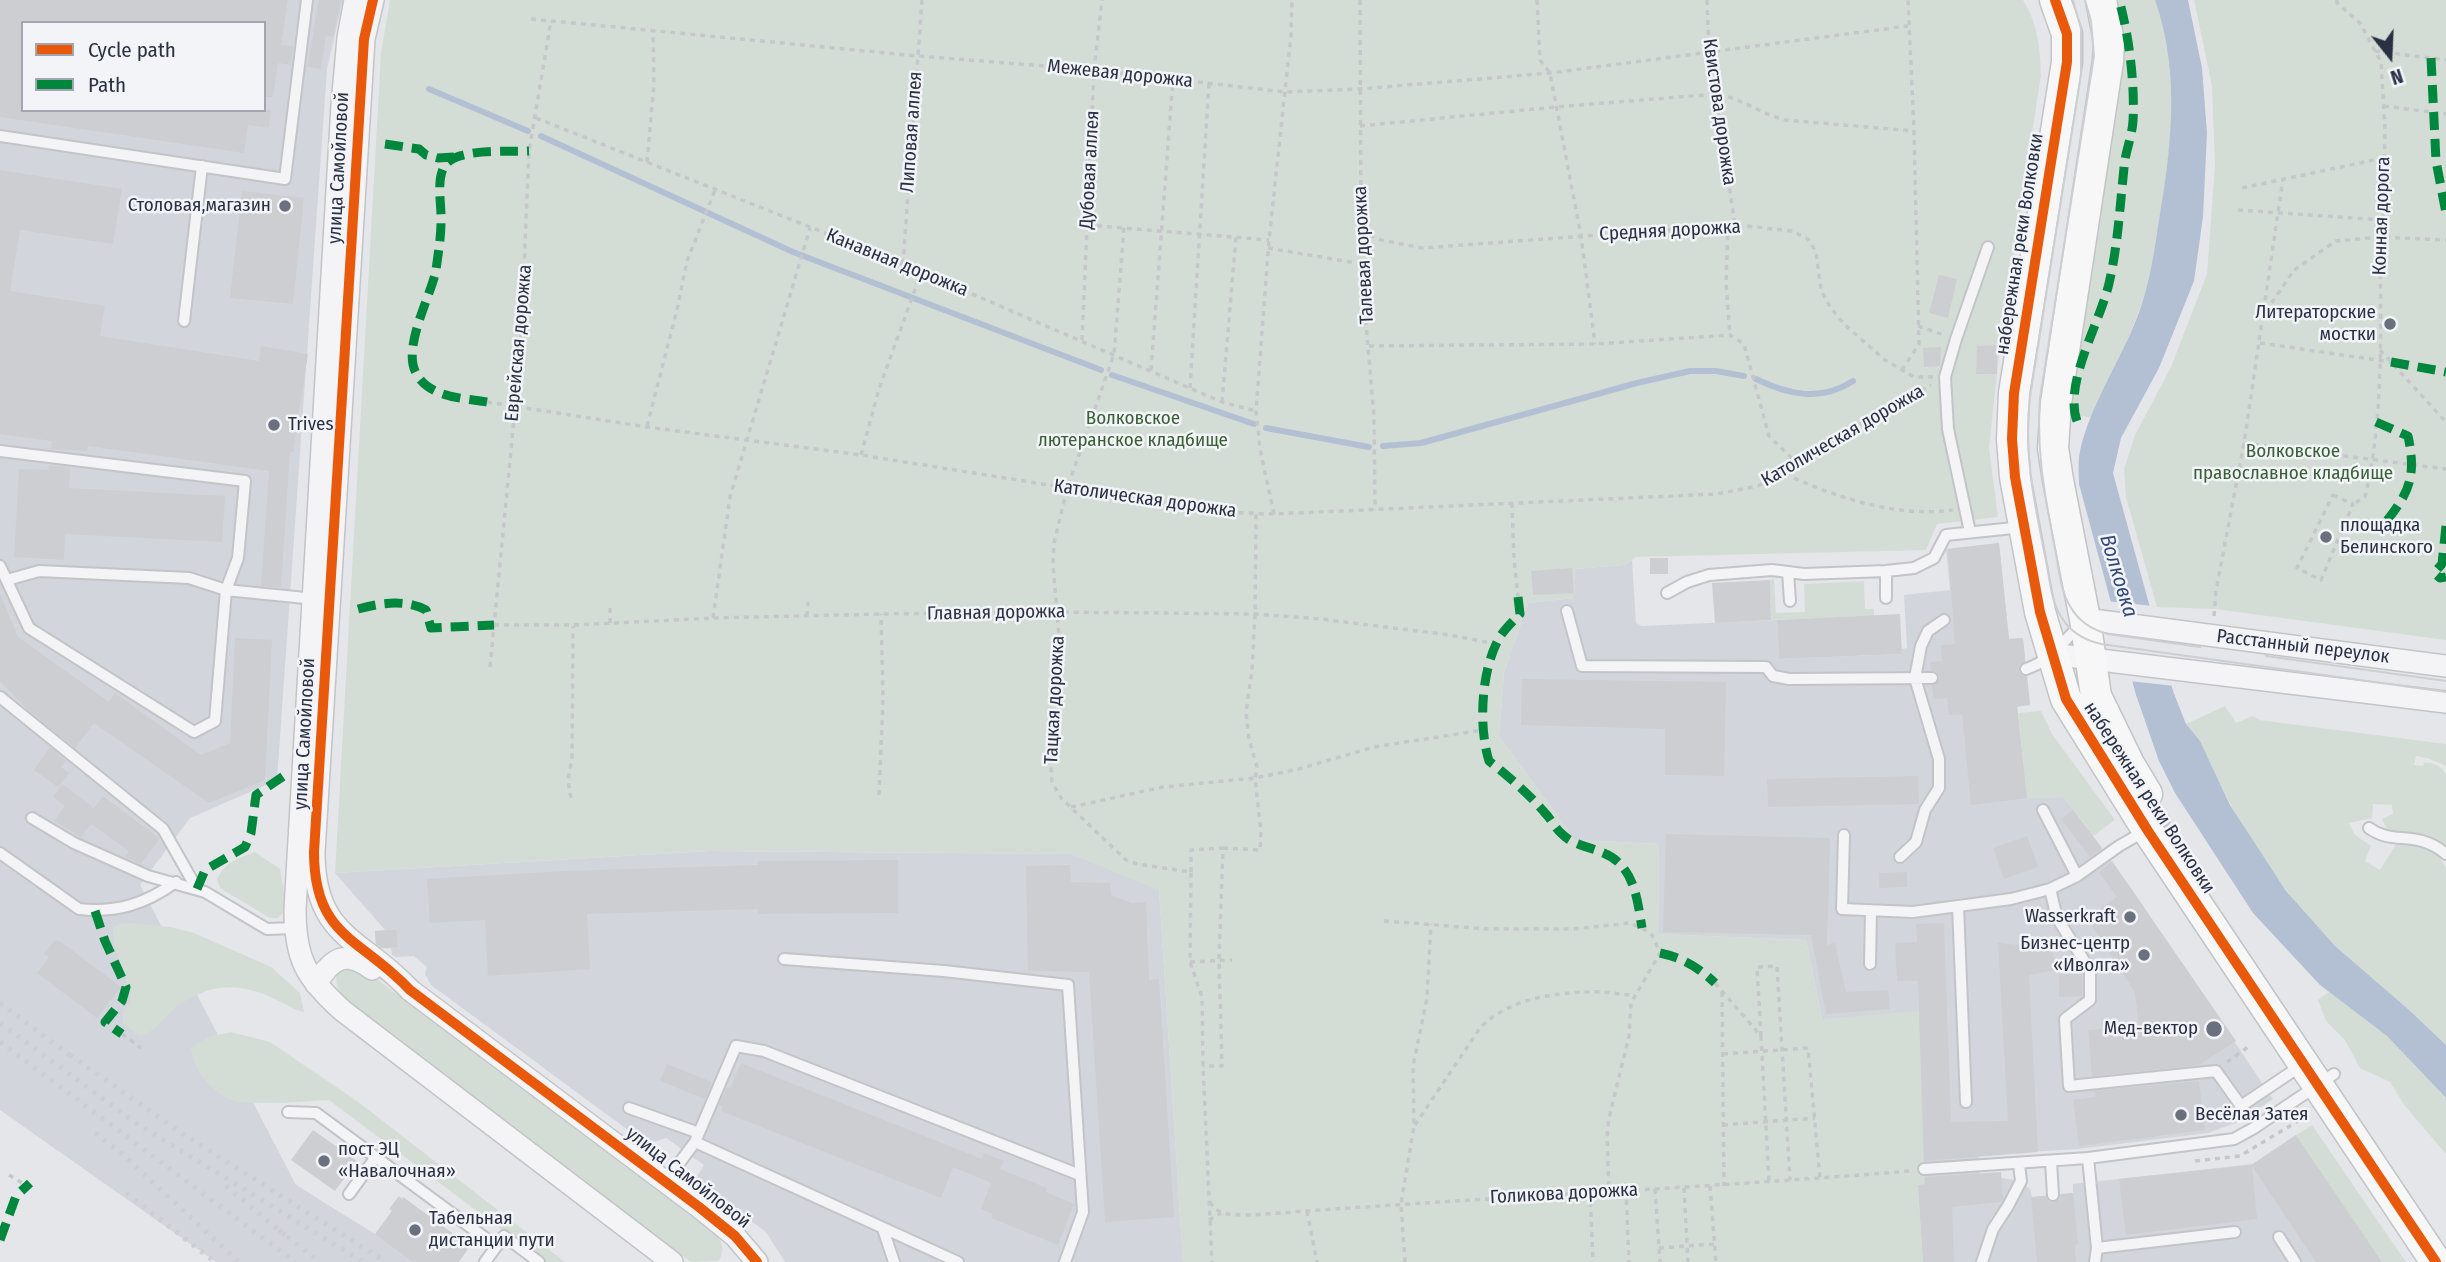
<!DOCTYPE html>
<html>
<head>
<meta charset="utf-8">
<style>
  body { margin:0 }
  #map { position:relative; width:2446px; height:1262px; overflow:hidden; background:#e5e6e9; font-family:"Fira Sans Condensed",sans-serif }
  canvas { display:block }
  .legend { position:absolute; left:21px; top:21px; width:245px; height:91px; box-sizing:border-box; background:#f3f4f8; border:2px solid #a3a6b0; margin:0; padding:9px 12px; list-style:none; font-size:21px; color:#2a3144 }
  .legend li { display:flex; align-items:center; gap:14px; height:35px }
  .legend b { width:35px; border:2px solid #a3a6b0 }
  .north { position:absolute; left:2355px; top:21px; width:70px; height:70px; -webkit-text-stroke:5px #f3f4f8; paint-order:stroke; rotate:162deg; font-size:19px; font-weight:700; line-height:28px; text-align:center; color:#2a3144 }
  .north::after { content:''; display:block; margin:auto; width:24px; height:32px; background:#2a3144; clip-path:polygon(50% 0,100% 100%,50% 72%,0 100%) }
</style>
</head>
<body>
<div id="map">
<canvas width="2446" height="1262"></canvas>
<ul class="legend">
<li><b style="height:9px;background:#e8590c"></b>Cycle path</li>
<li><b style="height:9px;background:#00873e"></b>Path</li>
</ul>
<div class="north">N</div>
</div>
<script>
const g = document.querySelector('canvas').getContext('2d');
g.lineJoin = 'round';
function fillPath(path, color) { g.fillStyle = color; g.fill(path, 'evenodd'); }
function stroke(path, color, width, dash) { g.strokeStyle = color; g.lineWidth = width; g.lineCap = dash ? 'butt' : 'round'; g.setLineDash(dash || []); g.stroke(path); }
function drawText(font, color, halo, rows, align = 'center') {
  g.font = font + ' "Fira Sans Condensed",sans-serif'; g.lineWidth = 5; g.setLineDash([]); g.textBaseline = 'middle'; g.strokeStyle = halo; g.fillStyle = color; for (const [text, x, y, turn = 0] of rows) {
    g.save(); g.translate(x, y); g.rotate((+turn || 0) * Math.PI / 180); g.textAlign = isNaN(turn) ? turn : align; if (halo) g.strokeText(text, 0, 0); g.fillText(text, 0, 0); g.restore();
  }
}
fillPath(new Path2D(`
  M0,0H343L327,69L277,780L190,818L140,885L296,1185L420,1262H216L0,1110ZM23,23H264V110H23Z
  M1999,543L2009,639L2023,638L2030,705L2017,707L2027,798L2064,797L2131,888L2273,1099L2238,1122L2208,1133L2078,1149L1979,1155L1980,1179L2002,1178L2021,1181L2030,1189L2032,1197L2073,1193V1184L2253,1164L2296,1135L2382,1262H1923L1918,1185L1924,1184V1162L1822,1019L1806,940L1658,934L1659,844L1575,840L1499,736L1504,673L1528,603L1574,598L1575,569L1624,565L1632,560L1636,623L1642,626L1777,620L1779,659L1902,654V649L1907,648L1904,595L1950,590L1946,549Z
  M709,851L1072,854L1159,889L1183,1262H785L766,1232L695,1180L704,1165L666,1138L647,1144L431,985L425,974L427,967L414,956L396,957L392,955L391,948L376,949L375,931L385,930L335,873Z`), '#d3d5dc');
fillPath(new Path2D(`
  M390,0H2023C2038,24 2040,47 2041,75L2001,337L1989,448L1998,517L1937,524L1926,550L1636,557L1624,565L1576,569L1574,598L1528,603L1504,673L1499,736L1575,840L1659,844L1658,934L1806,940L1822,1019L1919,1011L1924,1182V1184L1918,1185L1923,1262H1183L1159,890L1072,854L709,851L335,873L381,53Z
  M2116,0H2155C2181,72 2172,148 2159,222C2155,243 2154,265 2148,285C2134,331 2111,374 2092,418L2067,413C2083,336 2093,258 2104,180C2113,120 2130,60 2116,0Z
  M2194,0H2446V640L2215,609L2157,607L2126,497L2124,469L2135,435L2171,367L2207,274L2215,165L2212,86Z
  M1774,579L1776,613L1805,612L1804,584L1864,581L1865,609H1874V616L1771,620L1770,580Z
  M2225,706L2236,723L2253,716L2259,720L2446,744V766L2427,758L2416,756L2414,765L2423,766L2424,763C2433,762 2442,766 2446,775V845C2427,835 2411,829 2389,834L2382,819L2393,814L2392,805L2373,804L2372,818L2349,823L2354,834L2371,846L2365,861L2380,870L2398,841C2425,842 2432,843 2446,868V1045C2393,994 2328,950 2285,889C2266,862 2245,833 2230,803C2215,776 2206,748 2186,724Z
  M2041,711L2052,734L2115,820L2093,836L2064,797L2027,799L2018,713Z
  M255,852L280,869L287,909L278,918H270L220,888L217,879C225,862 238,858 255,852Z
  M131,923L171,927L194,933L271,967L300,993L304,1012C294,1010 288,1005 279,1001C243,984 217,981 182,1003C167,1012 157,1032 140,1036L123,1023V1012L131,1001C129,976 112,953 113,928L119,924Z
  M341,966L366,971L713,1232C723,1241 725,1248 719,1261L691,1262L372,1020C356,1006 324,990 341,966Z
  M2329,992L2387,1036L2446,1098V1154L2405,1106L2390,1082L2360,1068L2345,1040L2326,1021L2318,1000Z
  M231,1032L270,1042L357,1101L565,1262H545L329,1100C310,1101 244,1107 229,1099C210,1089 193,1069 191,1048L208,1037Z
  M2312,1125L2406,1262H2382L2296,1135Z`), '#d4ddd5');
fillPath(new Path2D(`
  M2155,0H2188L2202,68L2207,133L2203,217L2194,281L2159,368L2121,438L2113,473L2173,691L2186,724L2200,741L2230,805L2286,891L2335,946L2409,1010L2446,1045V1098L2387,1036L2320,985L2253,913L2175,793L2159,761L2136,695L2079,484C2079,476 2078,466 2079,457C2085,416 2118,364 2134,325C2148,293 2153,260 2158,226C2171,151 2181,74 2155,0Z`), '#b3c0d4');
fillPath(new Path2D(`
  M2107,601L2153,606L2175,686L2129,681Z`), '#e5e6e9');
stroke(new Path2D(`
  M429,89L528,131
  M541,136L793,252L1101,370
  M1112,375L1254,424
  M1756,379C1789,395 1821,402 1853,381
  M1266,428L1369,447
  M1383,446L1421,443L1637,383L1690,371H1716L1744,376`), '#b3c0d4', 6);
fillPath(new Path2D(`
  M0,0H288L281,45L293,46L291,65L278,63L273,97H264V23H23V110H271L269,128L248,125L244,153L0,117Z
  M319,0H341L333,37L326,35L321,69L307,67Z
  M0,170L122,189L113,244L20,230L10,291L105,306L100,336L259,361L261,346L308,354L293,452H290L281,587L261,586L269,471L88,446L87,451L51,449L52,441L0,434Z
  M242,191L304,198L293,304L230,298Z
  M1939,275L1957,279L1948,318L1929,313Z
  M1997,345V374H1976L1977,346Z
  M1941,347L1940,366L1924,367L1923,348Z
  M49,465L70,468L69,488L225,496L222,542L65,534L64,560L14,557L19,469L48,470Z
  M1999,543L2009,639L2023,638L2025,661L2020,664L2018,669L2021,675L2027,677L2030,705L2017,706L2027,798L1971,805L1962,714L1949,715L1947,698L1934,699L1932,686L1938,682L1940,677L1936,672L1931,670L1930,662L1942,661L1941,645L1955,644L1948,549Z
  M1650,558H1668V574H1650Z
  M1572,568L1574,593L1533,595L1531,571Z
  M1770,580L1771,620L1715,623L1712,583Z
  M0,594L18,637L109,702L115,693L201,755L230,743L235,638L272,640L265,780L209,803L94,723L75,748L28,710L0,681Z
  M1900,614L1902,654L1779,659L1777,620Z
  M1522,679L1726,682L1724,776L1665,775V729L1521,725Z
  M50,747L66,761L61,767L69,773L58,787L34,770Z
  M1918,776L1919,804L1768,807L1767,779Z
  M62,784L94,808L103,796L158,837L159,839L141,864L125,857L129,851L91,824L81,837L54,821L65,806L53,797Z
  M2073,810L2102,848L2090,857L2061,819Z
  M1666,834L1830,838L1827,945L1835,943L1846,992L1888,990L1890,1009L1826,1014L1811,935L1663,932Z
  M2027,836L2038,867L2004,879L1993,848Z
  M898,860V913L758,914V909L587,914L590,969L488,976L485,920L430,923L427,879L565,871L758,865V861Z
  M2112,861L2236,1041L2199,1065L2092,1076L2088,1030L2139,1026L2135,992L2087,918L2117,897L2099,872Z
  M1070,865L1071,882L1110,883L1111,895L1132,903L1146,902L1149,980L1159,979L1174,1217L1105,1222L1089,972L1028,971L1026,866Z
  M1907,872V887L1879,888V873Z
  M1944,923L1951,1122L2008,1121L1998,943L2052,948L2056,970L2029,975L2038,1152L1924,1161L1918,981H1897L1895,943L1917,942L1916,924Z
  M396,930L398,947L383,948L376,943L375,931Z
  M55,940L61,942L121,987L97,1018L37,973L49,957L44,954Z
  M2059,974H2082V996L2059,997Z
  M741,1063L982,1159L984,1153L1004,1161L1000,1169L1047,1188L1046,1192L1074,1204L1058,1245L991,1218L993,1214L981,1209L991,1183L953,1167L941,1198L721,1111L723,1106L719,1105L727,1088L730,1089Z
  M667,1064L712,1082L705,1099L660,1081Z
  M2199,1081L2205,1130L2079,1146L2073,1100L2095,1097L2094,1091Z
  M313,1130L357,1161L335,1191L291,1160Z
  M2296,1135L2382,1262H2316L2252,1166L2257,1219L2126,1235L2119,1179L2251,1165Z
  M2001,1172L2003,1198L2001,1202L1952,1207L1954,1262H1923L1918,1185L1925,1184V1177Z
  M2073,1193L2078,1244L2075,1245L2076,1262H2037L2031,1197L2045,1196L2049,1202L2054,1203L2060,1199L2061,1194Z
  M399,1196L402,1199L403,1197L470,1246L459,1262H413L375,1234L392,1211L389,1209Z`), '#cdced2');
const lane = new Path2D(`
  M0,136L285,179L307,0
  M184,321L202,166
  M0,451L245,481L238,558L226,590L215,721L194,732L29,628L0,566
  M1970,532L1948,429L1945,377L1956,339L1988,247
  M1886,571V598
  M1788,572L1790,601
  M7,580L39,571L189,578L226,590L315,599
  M1667,593L1687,582L1709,575L1772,570L1804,574L1886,571L1914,568L1934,558L1946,535L2023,527
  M1567,611L1582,666L1766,667L1773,676L1789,679L1932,678
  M2026,669C2049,662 2065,640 2081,624
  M0,697L163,829L197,889
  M2043,810L2077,876
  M32,818L74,843L148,876L205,892L267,929L295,928
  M2369,828C2393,846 2417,829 2446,854
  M1844,835L1842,909L1913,912L2011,899L2050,889L2077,876L2119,846L2164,820
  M0,853L79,909C117,913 145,904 176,882
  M1900,857L1916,842L1925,810L1939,788V759L1915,678L1921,646L1928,631L1944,620
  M2050,889L2057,918L2090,970V1000L2065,1019L2069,1086L2216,1071L2241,1106L2302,1065
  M1958,906L1966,1102
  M784,959L944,971L1068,985L1083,1212L1065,1262
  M1870,964L1871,910
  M629,1108L699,1133
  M288,1112L316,1113L496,1246
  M695,1142L958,1262
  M2088,1158L2097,1248L2095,1262
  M2051,1161L2053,1195
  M1924,1169L2088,1158L2234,1139L2254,1128L2334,1074
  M666,1181L695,1142L736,1046L764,1051L1080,1175
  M349,1194L376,1157
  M883,1229L894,1262
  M2279,1237L2295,1262
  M2097,1248L2235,1232
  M485,1262L504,1236L539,1262
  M1982,1262L1993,1229L2008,1206L2021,1181L2019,1164`);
const street = new Path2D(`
  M355,0L348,38L342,105L295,909C295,959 306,978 343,1011L672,1262
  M373,0L364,39L314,852C314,938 362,938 410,990L699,1207L735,1236L757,1262
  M2085,619L2446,666
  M2051,654L2446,702
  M316,984C332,958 346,949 372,969`);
const secondary = new Path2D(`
  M2055,0L2067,34V62L2021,350L2014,393L2012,439L2015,477L2040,612L2066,699L2148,831L2436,1262
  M2101,0L2109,42L2108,61L2056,403L2053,448L2058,480L2085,619L2096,696L2129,764L2147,794`);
stroke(lane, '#c3c4c7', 14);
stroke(street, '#c3c4c7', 24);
stroke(secondary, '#c3c4c7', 33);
stroke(new Path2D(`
  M1360,0L1361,231L1364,302L1374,416L1375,510
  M1537,0L1540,60L1550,73L1581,236L1595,344
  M1707,0L1709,51L1735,225
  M2337,0V3L2360,23L2381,62L2385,130L2383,220L2380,237C2380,323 2385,413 2365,497L2353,504
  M531,19L918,56L1094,70L1285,92L1360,89L1550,73L1908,26
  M2375,51L2446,60
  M2384,106L2446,114
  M536,118L903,264L1222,402L1256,411
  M1360,126L1556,107L1716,94C1741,98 1761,114 1785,120L1914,131
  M647,162L654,84L653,31
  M2242,188L2383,158
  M2238,210L2383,220
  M1087,225L1269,240
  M1728,225L1726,283L1730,335
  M1124,228L1114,354L1067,489L1054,543L1053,565L1059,636L1049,741L1052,782L1061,798L1126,860L1137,864L1191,872L1190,962L1202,997L1203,1066L1212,1262
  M1361,231L1381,240L1422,248L1735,225L1792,231L1808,239L1816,252L1821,290L1830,307L1845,325L1885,360L1902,370L1914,377H1933
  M1268,248L1362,264
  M903,264L922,0
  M2266,311L2294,270L2336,241L2380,237L2446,240
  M1918,326L1944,335
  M1082,340L1094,70L1102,0
  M2260,343L2391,362
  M1369,346L1595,344L1730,335L1744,344L1769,436L1797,463
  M2380,350L2446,422
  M1151,370L1173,79
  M1902,370L1919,344L1914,131L1908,0
  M1190,388L1209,83
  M487,402L647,427L861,455L1218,512L1274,514L1717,494L1758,486L1784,473L1847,431L1931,385
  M1222,402L1236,237
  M647,426L677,310L687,261L715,190
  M2244,443L2446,469
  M861,455L879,389L921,273
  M1785,474C1835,497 1896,518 1953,510
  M2333,495L2353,504L2321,580L2297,568Z
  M1512,503L1514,558L1518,597
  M1274,514L1260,449L1256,411L1269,240L1291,35L1292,0
  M807,616L808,602
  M2214,616L2216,591L2244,443L2283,179
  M713,618L730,497L810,228
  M610,623V605
  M494,625H573L713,618L881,614L1058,612L1255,614L1321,619L1450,635L1496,644
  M490,667L520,357L529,151L551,21
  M879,795L883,700L881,614
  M571,798L568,781L572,757L573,626
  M1071,807L1163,787L1255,778L1299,769L1374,747L1483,730
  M1223,848L1260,850L1261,832L1255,778L1257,767L1249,739L1246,712L1252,670L1255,614L1256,514
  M1191,872V850L1223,848L1219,960L1222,1066H1203
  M1384,921L1487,929H1574L1629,923L1642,928L1652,935L1660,953L1631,1003L1629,1036L1609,1118L1607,1137L1609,1191
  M1190,962L1232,960
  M1715,983L1761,1036L1769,1182
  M1722,992L1724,1186
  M122,1034L141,1048
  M1761,1036L1757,967L1777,966L1790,1180
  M1723,1054L1808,1048L1820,1178
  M2227,1062L2248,1047
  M1415,1125L1480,1028C1506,1000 1554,992 1591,992C1606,991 1620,995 1635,995
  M1723,1125L1815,1118
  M2195,1161L2240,1156L2298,1121
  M9,1175L27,1186
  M1710,1186L1716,1262
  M1684,1188L1688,1262
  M1655,1189L1660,1262
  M1626,1190L1629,1262
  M1590,1192L1593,1262
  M1210,1202C1219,1218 1237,1214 1253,1215C1472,1198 1691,1189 1910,1171
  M1307,1211L1317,1262
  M1209,1220L1221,1213
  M1659,1248L1714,1244
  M1405,1262L1401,1204L1414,1126L1413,1066L1427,998L1431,924`), '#c6c7cb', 3.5, [5, 5]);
stroke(lane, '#f4f4f6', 10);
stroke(street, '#f4f4f6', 21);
stroke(secondary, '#f7f7f8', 30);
stroke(new Path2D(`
  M2073,0L2081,29V74L2030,397C2023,454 2035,506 2046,561C2050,580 2051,602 2062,618C2071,633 2084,640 2101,644L2446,692
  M2085,0L2091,21L2094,56L2040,398C2036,453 2045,496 2055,549C2059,568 2060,590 2070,606C2078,621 2093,630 2108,634L2200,647
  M2266,656L2446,681`), '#cdced1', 2);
stroke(new Path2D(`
  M0,1003L76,1060
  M0,1023L136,1123L363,1262
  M0,1042L295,1262
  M70,1055L183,1134L386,1262
  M95,1133L121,1153L239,1262
  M226,1186L285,1235
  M126,1193L215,1262
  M279,1230L320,1262`), '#cdced1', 5, [3.5, 7]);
stroke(new Path2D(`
  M2431,58L2436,161L2446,213
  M385,144L419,149L426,155L438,158L455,157
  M2391,362L2446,372
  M487,402C463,398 429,398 416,373C402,347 431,296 436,270C438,254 441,238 441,222C442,205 435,178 446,164C460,148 509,152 529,151
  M2077,421C2063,382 2102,320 2110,279C2118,243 2120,205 2124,168C2125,152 2132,137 2133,121C2135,84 2129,35 2119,0
  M2376,422L2408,436C2418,483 2406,496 2379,531
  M2446,526L2442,564L2434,573L2440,578L2446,577
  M1518,597L1520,614C1513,621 1506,628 1501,635C1481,667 1478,726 1489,761C1509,777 1528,793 1545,813C1551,819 1555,828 1562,834C1573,845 1587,846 1601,852C1634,864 1637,897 1642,928
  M358,609C380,603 405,599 426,610L431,628L494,625
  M197,889L205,870L245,847L251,833L256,795L285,775
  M95,911L105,941L126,987L122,1001L105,1022L122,1034
  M1660,953C1683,958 1698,967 1715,983
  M0,1240L16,1196L30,1183`), '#00873e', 9, [18, 9]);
stroke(new Path2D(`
  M373,0L364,39L314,852C314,938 362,938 410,990L699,1207L735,1236L757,1262
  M2055,0L2067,34V62L2021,350L2014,393L2012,439L2015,477L2040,612L2066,699L2148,831L2436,1262`), '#e8590c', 10);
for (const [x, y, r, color] of [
  [285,206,7,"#6b707e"],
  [2390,324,7,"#6b707e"],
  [274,425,7,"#6b707e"],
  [2326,537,7,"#6b707e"],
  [2130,917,7,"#6b707e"],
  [2144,955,7,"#6b707e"],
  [2214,1029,9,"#6b707e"],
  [2181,1115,7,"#6b707e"],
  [324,1161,7,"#6b707e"],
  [415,1230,7,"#6b707e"]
]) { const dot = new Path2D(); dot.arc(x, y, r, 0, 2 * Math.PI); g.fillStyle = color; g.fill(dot); stroke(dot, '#f3f4f8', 2.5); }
drawText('19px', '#2a3144', '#f3f4f8', [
  ["Межевая дорожка",1120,74,6],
  ["Квистова дорожка",1719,112,82],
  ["Липовая аллея",912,132,-86],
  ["улица Самойловой",339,168,-87],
  ["Дубовая аллея",1090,170,-87],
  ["Конная дорога",2382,216,-88],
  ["Средняя дорожка",1670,231,-3],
  ["набережная реки Волковки",2020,244,-81],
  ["Талевая дорожка",1364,255,-93],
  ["Канавная дорожка",897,263,22],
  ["Еврейская дорожка",519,343,-85],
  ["Католическая дорожка",1843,436,-30],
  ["Католическая дорожка",1145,499,8],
  ["Главная дорожка",996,613,-1],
  ["Расстанный переулок",2303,647,7],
  ["Тацкая дорожка",1055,700,-87],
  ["улица Самойловой",305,734,-87],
  ["набережная реки Волковки",2149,798,57],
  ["улица Самойловой",688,1178,38],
  ["Голикова дорожка",1564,1194,-3]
]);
drawText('19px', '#2a3144', '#f3f4f8', [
  ["Столовая,магазин",271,206],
  ["Литераторские",2376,313],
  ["мостки",2376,335],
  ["Trives",288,425,"left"],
  ["площадка",2340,526,"left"],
  ["Белинского",2340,548,"left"],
  ["Wasserkraft",2116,917],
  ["Бизнес-центр",2130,944],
  ["«Иволга»",2130,966],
  ["Мед-вектор",2198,1029],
  ["Весёлая Затея",2195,1115,"left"],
  ["пост ЭЦ",338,1150,"left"],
  ["«Навалочная»",338,1172,"left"],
  ["Табельная",429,1219,"left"],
  ["дистанции пути",429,1241,"left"]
], 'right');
drawText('19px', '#3a6037', '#f3f4f8', [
  ["Волковское",1133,419],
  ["лютеранское кладбище",1133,441],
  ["Волковское",2293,452],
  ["православное кладбище",2293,474]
]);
drawText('italic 21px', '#334a79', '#f3f4f8', [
  ["Волковка",2118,576,73]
]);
</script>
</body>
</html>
